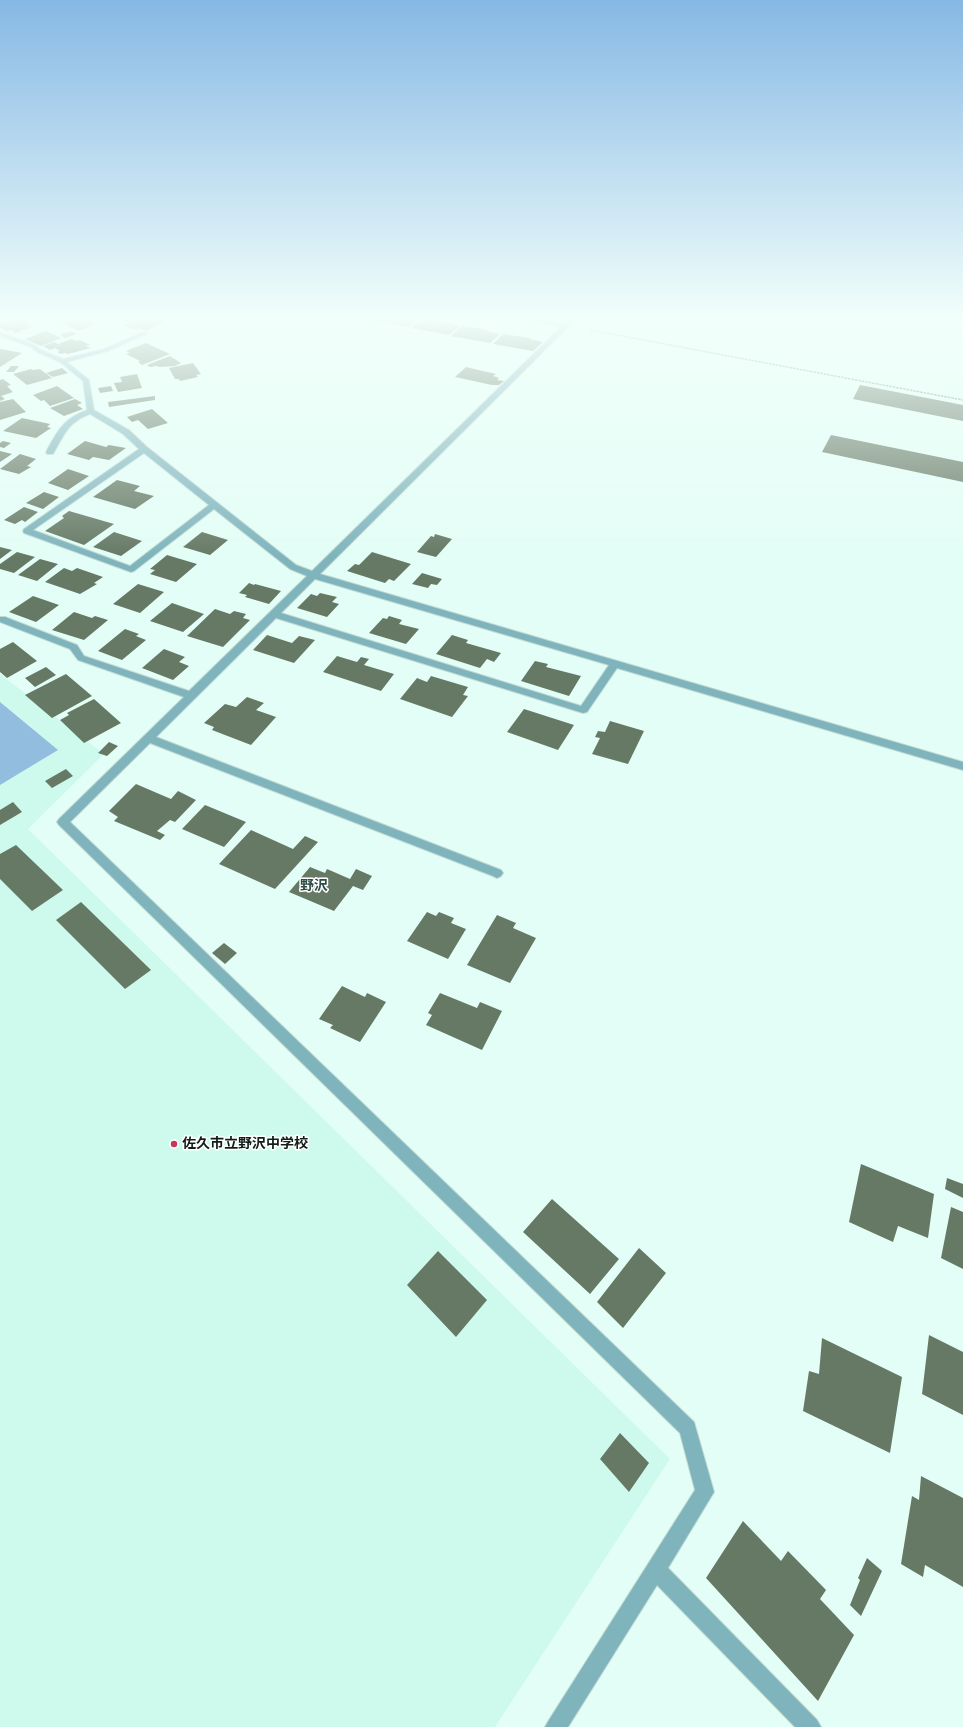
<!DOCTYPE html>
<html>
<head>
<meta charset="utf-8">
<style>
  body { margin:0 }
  canvas { display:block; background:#e3fef6 }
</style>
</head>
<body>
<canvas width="963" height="1727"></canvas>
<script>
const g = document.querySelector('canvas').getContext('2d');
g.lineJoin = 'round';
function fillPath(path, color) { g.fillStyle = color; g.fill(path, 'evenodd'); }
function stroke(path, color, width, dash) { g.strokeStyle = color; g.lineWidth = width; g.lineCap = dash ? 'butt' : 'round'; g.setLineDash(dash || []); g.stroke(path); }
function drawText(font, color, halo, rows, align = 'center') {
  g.font = font + ' "Work Sans","Noto Sans JP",sans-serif'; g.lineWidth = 3; g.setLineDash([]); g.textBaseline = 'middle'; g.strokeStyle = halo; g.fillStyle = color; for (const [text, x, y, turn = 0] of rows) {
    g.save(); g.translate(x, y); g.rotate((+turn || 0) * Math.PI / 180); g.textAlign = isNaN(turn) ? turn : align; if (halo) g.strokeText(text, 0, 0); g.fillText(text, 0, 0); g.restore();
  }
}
fillPath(new Path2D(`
  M0,674L104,754L28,829L670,1459L495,1727H0Z`), '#cefaee');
fillPath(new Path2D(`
  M0,702L58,750L0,785Z`), '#93bdde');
fillPath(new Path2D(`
  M82,316L94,320L89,321L95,324L79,331L62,323Z
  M134,316H165L157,319L166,322L146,331L139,328L135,330L123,325L129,323L124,321Z
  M376,316H408L419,318L408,327L371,320Z
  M21,318L29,323H26L32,327L15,333L12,330L6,331L0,327V324Z
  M423,319L448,322L447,323L460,326L449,335L411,328Z
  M462,326L488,330L487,331L500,334L490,343L451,336Z
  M46,331L61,338L41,346L25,339Z
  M71,331L77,334L65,338L60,335Z
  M503,334L530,338L529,339L543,342L533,351L493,344Z
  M72,339L76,341L80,340L90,345L86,346L91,348L68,354L65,353L61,354L57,352L60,351L55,348L50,350L43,346L54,342L58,344Z
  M146,343L170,354L142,365L138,362L140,361L126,354L130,353L126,351Z
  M0,349H1L22,353L0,367Z
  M170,356L181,363L175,366L159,367L157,366L150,367L147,365Z
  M193,363L201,374L196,375L198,377L180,381L179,379H175L169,368Z
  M11,366H19L14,372H6Z
  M466,367L496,374L493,376L499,378L497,380L504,381L499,385H492L455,377Z
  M62,368L68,373L53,377L46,373Z
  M31,369L33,370L40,369L52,378L27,385L13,374Z
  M137,374L142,388L118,392L114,383L122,382L120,377Z
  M3,379L11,385L7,386L13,392L1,396L5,399L0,401V380Z
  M860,385L963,405V421L853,399Z
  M57,386L74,398L50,406L44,400L41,401L33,395Z
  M111,386L113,391L100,393L98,388Z
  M155,396V400L109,407L108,402Z
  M13,399L26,412L0,420V402Z
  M75,399L82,403L77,405L83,409L64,416L50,408Z
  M152,409L168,423L148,429L138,420L132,422L127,417Z
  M22,418L50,424L47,427L51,428L36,438L3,431Z
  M831,435L963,462V482L822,452Z
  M3,441L11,443L4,448L0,447V443Z
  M85,441L106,447L109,445L126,448L109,460L93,457L89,460L67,454Z
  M0,451L12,454L0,462Z
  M20,454L36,459L27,466L31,467L19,474L0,469Z
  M68,469L89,476L68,490L48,483Z
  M117,480L140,486L134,491L154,496L135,509L93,497Z
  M44,492L59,497L43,509L26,503Z
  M24,507L38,512L25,522L22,520L15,524L4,520Z
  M69,511L114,524L84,545L45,531L64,518L62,516Z
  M114,532L142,541L121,556L93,547Z
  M202,532L228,540L210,555L183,547Z
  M435,534L452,539L436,557L417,552L431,536L434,537Z
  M0,547L12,550L0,559Z
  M17,552L35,557L14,573L0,569V564Z
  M372,552L411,564L394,581L389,579L385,583L347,571L355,564L359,565Z
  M167,555L197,564L176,582L150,574L155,570L150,569Z
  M40,559L58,564L37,581L18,575Z
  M64,568L72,571L77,568L103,577L94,583L97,584L80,594L45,582Z
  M422,573L442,579L437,585L431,584L428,588L412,584Z
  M249,583L254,585L255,584L281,591L269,604L245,597L247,595L239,593Z
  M138,584L164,592L140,613L113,604Z
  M320,593L337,597L332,602L339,604L327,617L297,608L311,594L317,596Z
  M33,596L59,605L36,622L9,612Z
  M172,603L204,614L183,632L150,621Z
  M215,609L230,614L234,611L246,614L243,618L250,620L223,647L187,636Z
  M74,612L92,618L95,616L108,620L84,640L52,630Z
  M389,616L402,620L399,624L419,629L406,644L369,633L383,618L387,619Z
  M125,629L139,634L136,636L146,640L122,660L98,651Z
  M267,635L292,643L299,636L315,640L294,663L253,650Z
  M452,635L468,640L466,643L501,653L494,662L487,659L480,668L436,654Z
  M13,642L37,661L7,678L0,672V649Z
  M164,649L185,657L179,662L189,666L173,680L142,668Z
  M337,656L357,662L361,657L369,659L364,665L394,674L381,691L323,672Z
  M535,661L548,664L546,667L581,676L569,696L521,681Z
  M46,667L56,675L35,687L25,678Z
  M66,674L92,696L52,718L25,695Z
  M431,676L468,687L463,695L468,696L452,717L400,699L417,678L427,682Z
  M247,697L264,703L256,710L276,717L251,745L212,730L214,727L204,723L225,704L236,707Z
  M94,699L121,723L84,743L60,720L69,715L67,713Z
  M524,709L574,725L558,750L507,732Z
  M610,721L644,731L628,764L592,754L600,738L595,737L598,731L605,732Z
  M109,742L118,746L107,756L98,753Z
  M66,769L73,776L52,788L45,781Z
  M136,784L171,799L178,791L196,800L175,822L170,820L157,831L165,835L160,840L114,821L118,817L109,811Z
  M13,802L22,812L0,825V810Z
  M205,805L246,822L224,847L182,829Z
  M251,830L293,849L305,836L318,842L275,889L219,864Z
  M16,845L63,890L32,911L0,879V854Z
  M310,867L325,873L327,869L350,879L356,869L372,876L363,890L353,886L334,911L289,892Z
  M81,902L151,970L125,989L56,920Z
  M427,912L436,916L439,912L454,918L451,923L466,929L448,959L407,941Z
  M497,915L516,923L513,928L536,938L510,983L467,965Z
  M224,943L237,953L225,964L212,953Z
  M342,986L365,997L367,993L386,1002L360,1042L330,1028L333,1025L319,1019Z
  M440,993L477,1008L480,1002L502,1011L482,1050L426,1025L432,1015L428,1013Z
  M861,1164L934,1194L928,1238L898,1226L893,1242L849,1222Z
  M947,1178L963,1184V1198L945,1189Z
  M552,1199L619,1259L590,1294L523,1232Z
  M951,1207L963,1212V1269L941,1258Z
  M639,1248L666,1273L623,1328L597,1302Z
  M438,1251L487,1300L456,1337L407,1285Z
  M929,1335L963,1352V1415L922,1394Z
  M822,1338L902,1377L890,1453L803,1411L809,1371L819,1374Z
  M620,1433L649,1463L629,1492L600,1459Z
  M921,1476L963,1498V1587L925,1565L923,1577L901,1564L912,1496L919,1500Z
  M743,1521L781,1561L788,1551L826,1590L820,1599L854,1635L818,1701L706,1578Z
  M867,1558L882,1571L861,1616L850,1605L860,1580L858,1578Z`), '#667965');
const minor = new Path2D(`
  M514,316H526L565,324L572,316H579L320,574L963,762V770L617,668L587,712L583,713L276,618L156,737L501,870L503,873L501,876L497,878L493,876L150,743L70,822L694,1422L714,1492L668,1568L817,1720L821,1727H795L657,1585L568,1727H545L549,1720L695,1490L680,1433L59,825L57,822L59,819L184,697L78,660L70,649L0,622V617H5L77,645L84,656L189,691L307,576L290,569L214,509L134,571L131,572L24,533L23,531L24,529L139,449L123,434L90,414C67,423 65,434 53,454H47L46,452C58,430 63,419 87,410L83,381L60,362L37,352L31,347L0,336V332L35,345L41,350L63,359L104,349L143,332H147V334L108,351L67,362L89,380L94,410L129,430L147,447L296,565L312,571L561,327ZM144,453L209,505L130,566L33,530ZM315,579L609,665L581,706L281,613Z`);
stroke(minor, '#c1dad3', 2);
stroke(new Path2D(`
  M590,330L963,400`), '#839791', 1.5, [2.5, 1]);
fillPath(minor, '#7fb4bd');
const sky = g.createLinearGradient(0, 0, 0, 558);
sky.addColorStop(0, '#86b8e4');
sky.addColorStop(0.57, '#f2fffb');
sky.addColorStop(1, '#f2fffb00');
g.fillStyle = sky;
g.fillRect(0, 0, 963, 558);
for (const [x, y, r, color] of [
  [174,1144,4,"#c63758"]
]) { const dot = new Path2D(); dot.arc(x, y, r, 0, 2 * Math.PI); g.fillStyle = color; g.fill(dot); stroke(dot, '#fff', 1.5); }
drawText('bold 14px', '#2f4d45', '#fff', [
  ["野沢",314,886]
]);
drawText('bold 14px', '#101d19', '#fff', [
  ["佐久市立野沢中学校",182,1144]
], 'left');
</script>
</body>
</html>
